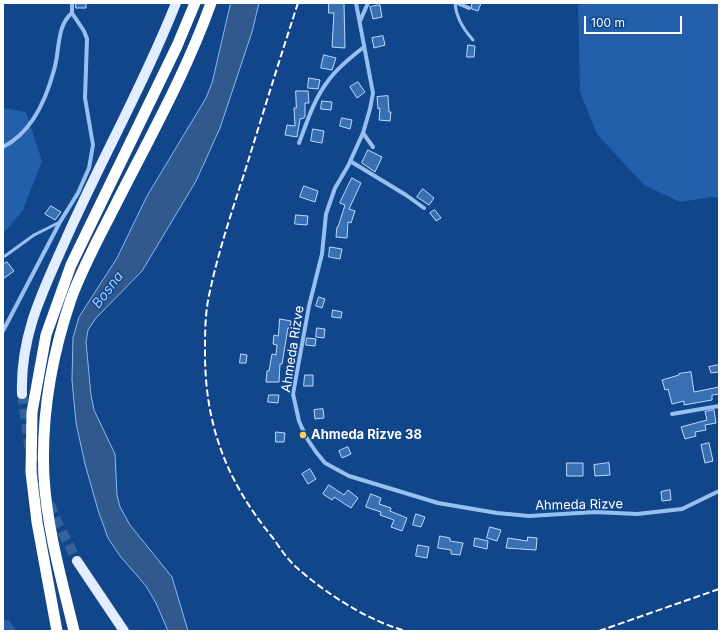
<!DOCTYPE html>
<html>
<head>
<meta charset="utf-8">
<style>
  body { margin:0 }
  #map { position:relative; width:722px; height:634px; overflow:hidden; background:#11468b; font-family:Inter,sans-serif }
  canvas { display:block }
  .frame { position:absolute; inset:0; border:4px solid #fff; pointer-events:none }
  .scale { position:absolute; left:584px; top:16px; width:98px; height:18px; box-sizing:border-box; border:2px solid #fff; border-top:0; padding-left:5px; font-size:12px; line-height:14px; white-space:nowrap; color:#fff; -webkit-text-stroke:3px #11468b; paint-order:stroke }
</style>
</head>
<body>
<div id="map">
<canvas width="722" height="634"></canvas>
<div class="frame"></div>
<div class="scale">100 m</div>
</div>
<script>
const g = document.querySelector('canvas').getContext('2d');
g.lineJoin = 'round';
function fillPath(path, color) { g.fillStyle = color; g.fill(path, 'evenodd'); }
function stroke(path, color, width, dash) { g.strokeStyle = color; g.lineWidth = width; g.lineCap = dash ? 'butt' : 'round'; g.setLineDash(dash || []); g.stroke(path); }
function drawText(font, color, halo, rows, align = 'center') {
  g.font = font + ' Inter,sans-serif'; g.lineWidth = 3; g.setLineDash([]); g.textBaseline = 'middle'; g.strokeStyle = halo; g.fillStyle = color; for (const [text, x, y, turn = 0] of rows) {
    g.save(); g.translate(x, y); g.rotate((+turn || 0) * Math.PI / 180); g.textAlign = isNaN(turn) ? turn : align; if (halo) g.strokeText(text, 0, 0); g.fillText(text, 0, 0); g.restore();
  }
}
fillPath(new Path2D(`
  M578,3H719V198L712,197L680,202L644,185L597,134L580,92Z
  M3,108L26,112L42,161L23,210L3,234Z
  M3,620H9L16,631H3Z`), '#235faa');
const water = new Path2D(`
  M231,3H259L252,32L220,128L196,181L142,271L96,318L88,330L86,342L91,395L94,410L115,454L117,495L120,507L130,525L172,577L188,631H168L156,603L146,586L120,556L108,538L98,510L85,464L76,423L72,380L73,338L79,317L117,258L147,196L206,98L212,83Z`);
fillPath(water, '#32598d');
stroke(water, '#89bbf5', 1);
const building = new Path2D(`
  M76,3H86V8H76Z
  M329,3H344L345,48L332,47L334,13H329Z
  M472,3H481L478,11L472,9Z
  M380,5L382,17L373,19L370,7Z
  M383,36L385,45L374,48L372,38Z
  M468,45L475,46L474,57H467Z
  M324,55L336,58L332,70L321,68Z
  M309,78L320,80L318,89L308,88Z
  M358,82L365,92L357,98L350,87Z
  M296,91H308L309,103H305V116L304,118L300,119L297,137L285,135L287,125L295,126L294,108H296Z
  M388,96L389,112H391L390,121L379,120L380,108L378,109L377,97Z
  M322,101L332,102L331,110L321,109Z
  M342,118L352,120L350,129L340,126Z
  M313,129L324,131L322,143L311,141Z
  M368,150L382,157L375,172L362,163Z
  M352,178L361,183L349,209L355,211L351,223L348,222L347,238L336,237L337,227H338L345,205L340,203Z
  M304,186L318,191L315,202L300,197Z
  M423,189L434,198L429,205L417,197Z
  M51,206L61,212L55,220L45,214Z
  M435,210L441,218L436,221L430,213Z
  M296,215L308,216L307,225L295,224Z
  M330,247L342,249L340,259L329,257Z
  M7,262L14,271L3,279V265Z
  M319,297L325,299L322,308L316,306Z
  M333,310L342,312L341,318L332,317Z
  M280,319L291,321L290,328H288L282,364H280L279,382H266L267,371H269L272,354L276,355L277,345L273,344L274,335L278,336Z
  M317,328L325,329L324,338L316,337Z
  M307,338L316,339L315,346L306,345Z
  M241,354L247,355L246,363H240Z
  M719,365V372L711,373L709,367Z
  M691,372L694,392L719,387V394L712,395V400L684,405V401L672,404L668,389L665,390L662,380L679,375V374Z
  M305,375H313V386H304Z
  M269,395H279L278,403L268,402Z
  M323,409L324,418L315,419L314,410Z
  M714,410L716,423L705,425L706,430L695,432L696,436L685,439L681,427L707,420L705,412Z
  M276,432L285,433L284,442H276Z
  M709,443L713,461L705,463L701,445Z
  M348,447L351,454L342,458L339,451Z
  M567,463H583V476H567Z
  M609,463L610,475L595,476L594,465Z
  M310,469L316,479L308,484L302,474Z
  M329,485L344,495L348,490L358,498L351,508L334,497L332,500L323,494Z
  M670,490L671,500L662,501L661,492Z
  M371,494L381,498L379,504L391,508L390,511L407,518L402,531L391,527L394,520L380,515L381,512L366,507Z
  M416,514L425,517L421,527L413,525Z
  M490,527L501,530L497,541L487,538Z
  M440,536L450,538V541L463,543L460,555L451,554V550L438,548Z
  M528,537L537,538L536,550L506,548L508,538L527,541Z
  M475,538L488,541L487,549L474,546Z
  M418,545L429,547L427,558L416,556Z`);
fillPath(building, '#3970b4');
stroke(building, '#bedafd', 1);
stroke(new Path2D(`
  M22,394L29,445L43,485
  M50,504L55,518L77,561`), '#35629c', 10, [10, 5]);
stroke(new Path2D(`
  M455,3C456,18 463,29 473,40
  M5,256L34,235L60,222`), '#97c0f1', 3);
stroke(new Path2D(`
  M356,3L373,93L370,109L363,133L348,166L335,188L326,214L322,254L309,306L293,394L299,421L306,437L316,452L325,463L349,476L438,503L497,513L529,516L595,512L637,514L682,509L719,491
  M457,3L469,8
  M72,13V3
  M360,21L368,3
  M363,133L373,147
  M299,143C307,122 314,99 328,81C337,68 351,57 364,47
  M3,147C31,133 46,100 54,70C60,51 56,26 72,13L84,31L87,39L85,98L93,145L89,168L78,193L60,222L3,331
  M350,161L406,195L424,208
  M672,414L719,406`), '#97c0f1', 4);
stroke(new Path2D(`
  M22,394C20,335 43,291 66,239C101,160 144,84 176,3
  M77,561L124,631`), '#e2edff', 10);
stroke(new Path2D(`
  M57,631L37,522L31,472L32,412L46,335L71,265L177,46L195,3
  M74,631C62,581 47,529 44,477C41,418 52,355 71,299C83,266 101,234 117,202C150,137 186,73 211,3`), '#fff', 11);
stroke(new Path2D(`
  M298,3C280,58 263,113 246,168C233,208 219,249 210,291C205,311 205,333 205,353C205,426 227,482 273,538C280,548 287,559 296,567C325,593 368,621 406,631
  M599,631L719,589`), '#fff', 2, [7, 3]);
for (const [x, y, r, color] of [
  [303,435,4,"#ffcf58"]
]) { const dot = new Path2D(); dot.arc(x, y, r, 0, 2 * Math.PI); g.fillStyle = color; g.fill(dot); stroke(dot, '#11468b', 1.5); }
drawText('13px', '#fff', '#11468b', [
  ["Ahmeda Rizve",293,349,-81],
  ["Ahmeda Rizve",579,505,-1]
]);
drawText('bold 13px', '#fff', '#11468b', [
  ["Ahmeda Rizve 38",311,435]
], 'left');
drawText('italic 14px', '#a3caf9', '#11468b', [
  ["Bosna",108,290,-53]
]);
</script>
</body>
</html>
